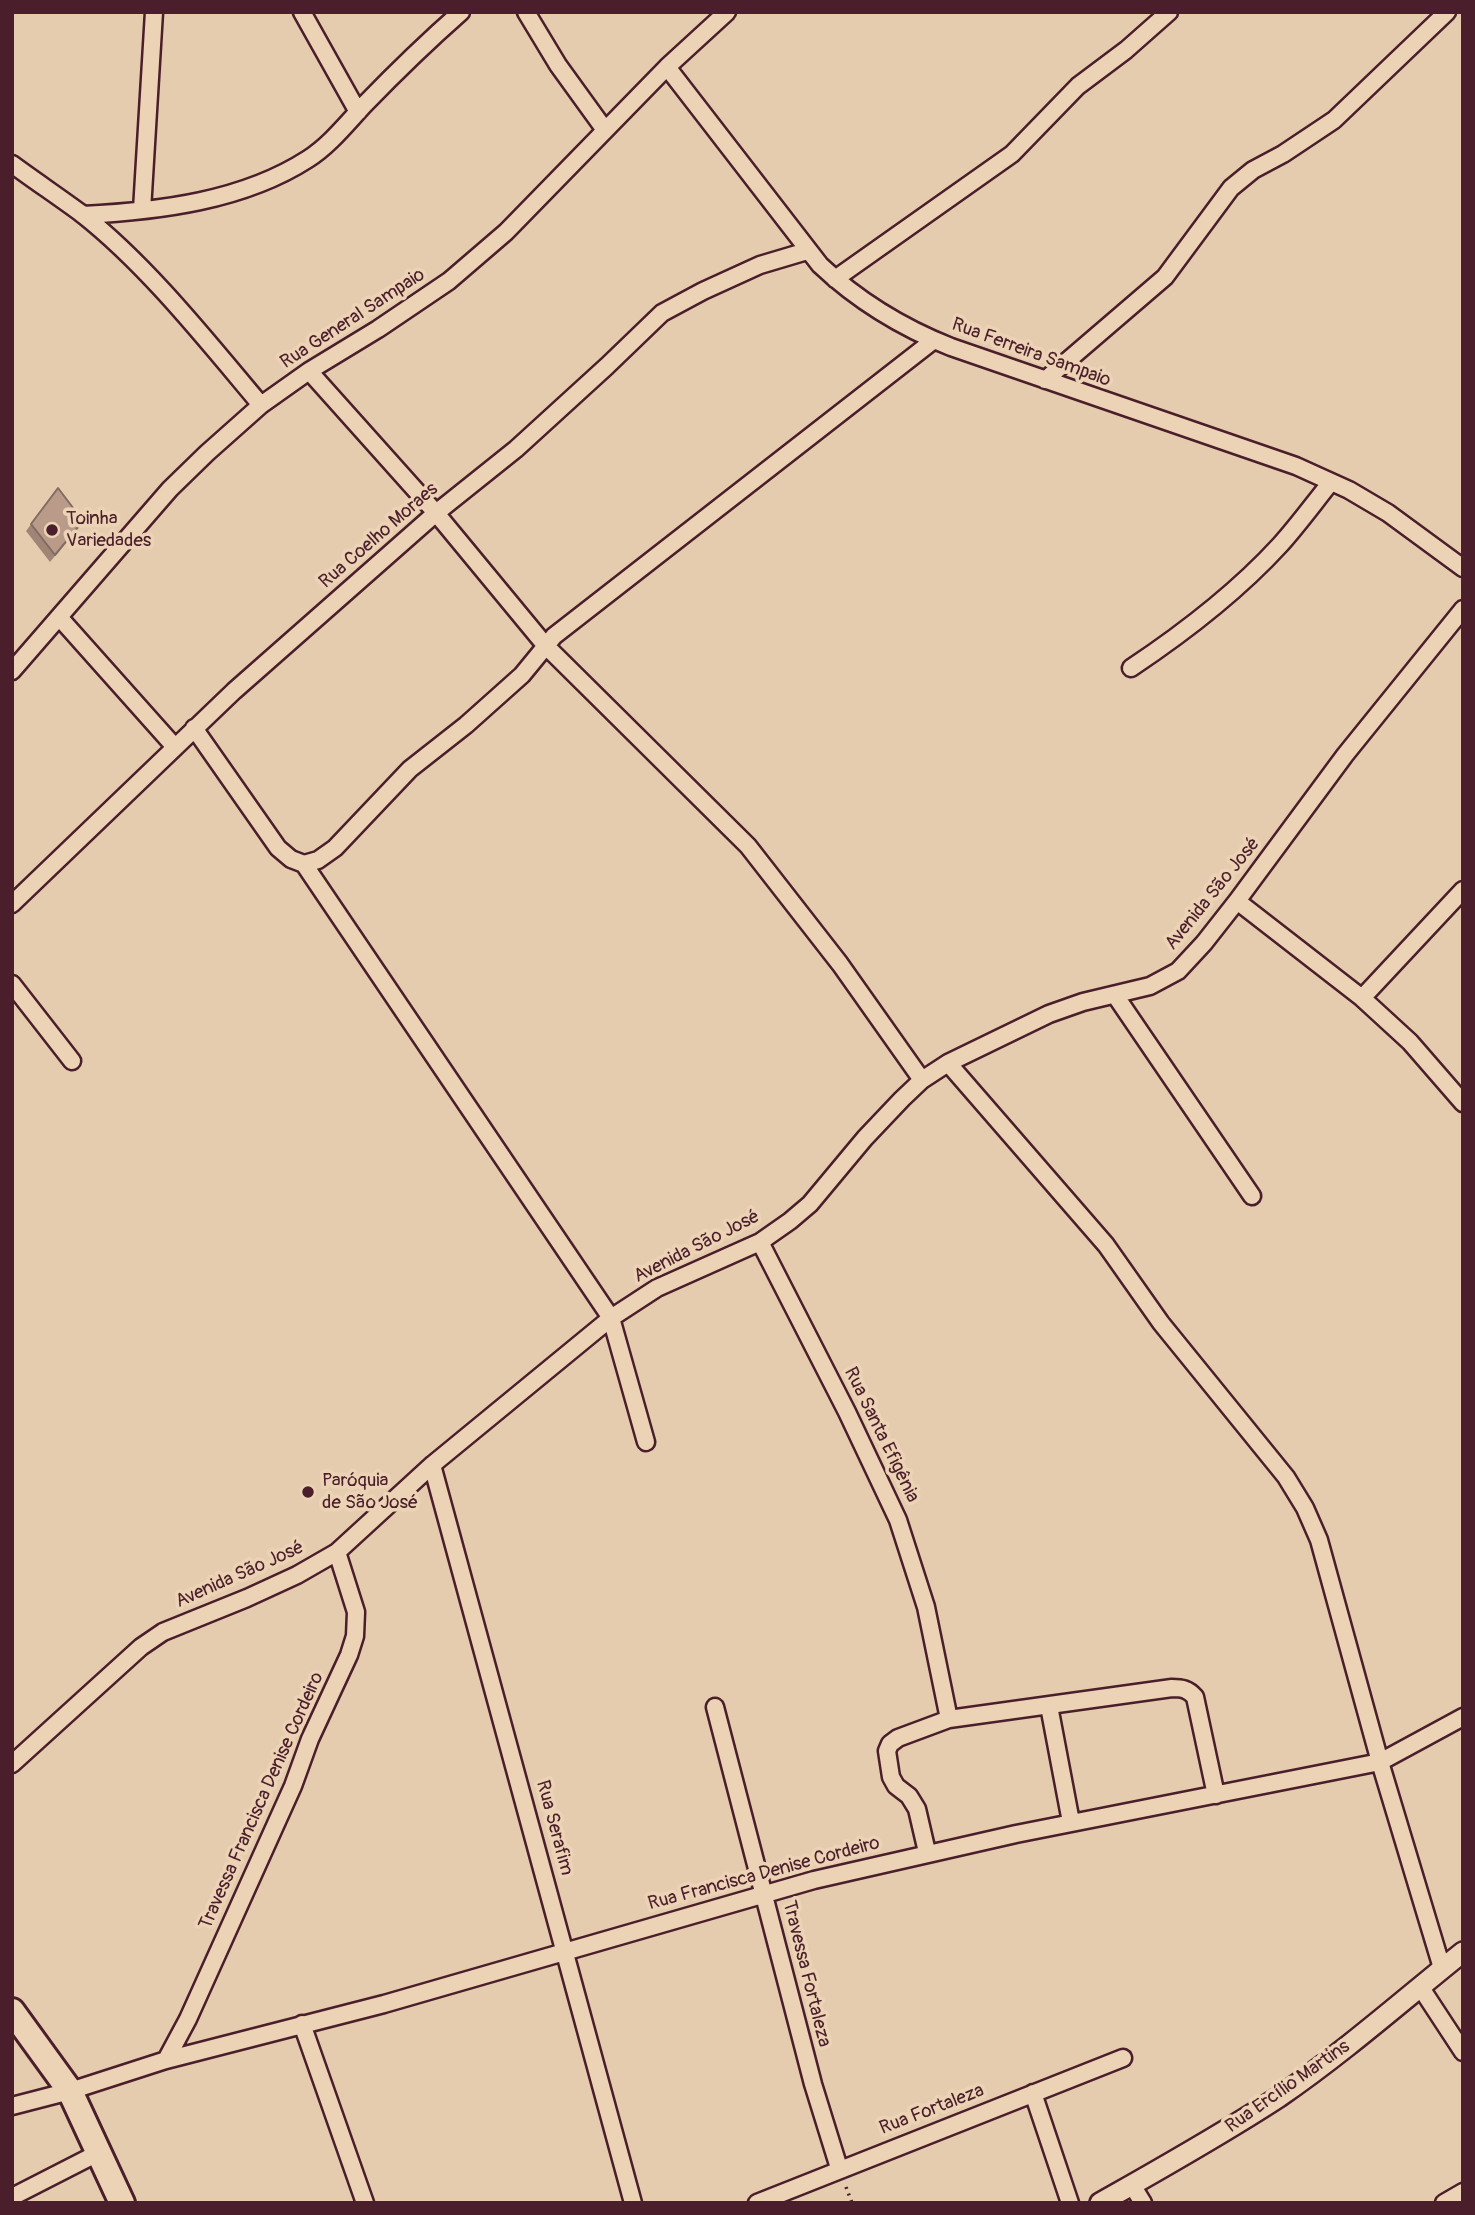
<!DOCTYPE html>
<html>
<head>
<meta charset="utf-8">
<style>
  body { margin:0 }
  #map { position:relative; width:1475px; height:2215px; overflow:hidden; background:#e6ccaf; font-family:Pangolin,sans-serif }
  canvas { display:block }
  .frame { position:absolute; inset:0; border:14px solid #4a1f2b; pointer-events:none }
</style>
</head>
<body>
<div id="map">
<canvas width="1475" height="2215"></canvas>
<div class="frame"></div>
</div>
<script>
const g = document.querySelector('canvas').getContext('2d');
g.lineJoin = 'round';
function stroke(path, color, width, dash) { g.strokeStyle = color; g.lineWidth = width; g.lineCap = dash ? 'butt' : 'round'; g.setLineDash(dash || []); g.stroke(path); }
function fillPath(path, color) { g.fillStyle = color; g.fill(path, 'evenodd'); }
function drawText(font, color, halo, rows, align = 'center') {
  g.font = font + ' Pangolin,sans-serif'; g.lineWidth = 7; g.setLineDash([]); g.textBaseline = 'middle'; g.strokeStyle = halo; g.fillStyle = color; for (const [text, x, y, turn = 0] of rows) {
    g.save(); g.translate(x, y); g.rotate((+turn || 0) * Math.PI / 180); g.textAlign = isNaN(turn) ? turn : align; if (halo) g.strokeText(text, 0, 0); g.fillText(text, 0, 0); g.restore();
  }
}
const minor = new Path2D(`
  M302,12L358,112
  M526,12L558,65L605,130
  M667,67L820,265C857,300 903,328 951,347L1296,466L1349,490L1388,513L1463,568
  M12,164C35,181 59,197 82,214C148,266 207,341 261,405
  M142,210L154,12
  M83,215C159,211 243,201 308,159C330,145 347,123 365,104C396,72 428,41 461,12
  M835,279L1012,154L1078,86L1126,50L1169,12
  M309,371L436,513L545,645L748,846L840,964L922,1080
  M1045,380L1165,277L1231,188L1253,170L1283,154L1334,120L1447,12
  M59,617L174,746
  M1131,668C1185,632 1236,593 1280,545C1298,525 1314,503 1331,482
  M12,671L170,489L207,453L261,405L309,371L378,329L449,281L506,232L667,67L727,12
  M194,728L278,848L291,859L304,864L318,860L335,848L410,769L466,725L522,675L554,636L934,340
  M304,864L611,1318L646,1442
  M1237,901L1362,998L1463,890
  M12,904L234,691L436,513L516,449L607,366L662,313L703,291L760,265L807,251
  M12,984L72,1061
  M1115,995L1252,1196
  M1362,998L1410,1042L1463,1103
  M948,1063L1106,1245L1161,1323L1286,1477L1305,1508L1319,1540L1380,1762L1442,1968
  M760,1242L847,1412L898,1520L926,1607L949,1719L1172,1688C1182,1688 1188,1689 1195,1697L1216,1795
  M432,1465L633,2203
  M1049,1706L1071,1822
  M715,1707L813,2084L839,2168
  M12,1764L141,1647L163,1632L247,1598L297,1575L337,1552L432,1465L611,1318L657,1288L760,1242L790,1221L810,1204L865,1138L902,1099L922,1080L948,1063L1049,1014L1083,1002L1150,986L1178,971L1204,943L1237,901L1345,755L1463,609
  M927,1852L917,1809L909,1796L896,1786L891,1777L887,1751L890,1744L898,1738L949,1719
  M1421,1988L1463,2052
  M302,2024L365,2203
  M166,2060L188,2019L293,1786L310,1739L349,1655L355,1636L356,1612L337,1552
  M1033,2093L1070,2203
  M12,2106L70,2091L166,2060L384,2004L814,1880L1016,1834L1380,1762L1463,1717
  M1132,2185L1143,2203
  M12,2197L100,2152
  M757,2203L1123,2058
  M1444,2203L1463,2192`);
const tertiary = new Path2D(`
  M1100,2203C1160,2169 1221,2135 1279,2097C1343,2053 1402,2001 1463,1952`);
const primary = new Path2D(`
  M12,2011L70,2091L122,2203`);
stroke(minor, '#4a1f2b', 21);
stroke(tertiary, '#4a1f2b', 24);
stroke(primary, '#4a1f2b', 30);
stroke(new Path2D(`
  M846,2187L852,2203`), '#4a1f2b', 3.5, [2, 5]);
stroke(minor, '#edd3b5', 16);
stroke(tertiary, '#edd3b5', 19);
stroke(primary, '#edd3b5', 24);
fillPath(new Path2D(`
  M58,488L78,528L50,562L26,531Z`), '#a08577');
const building = new Path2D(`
  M58,488L83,521L55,555L31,524Z`);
fillPath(building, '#ba9b8a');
stroke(building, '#826c61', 2);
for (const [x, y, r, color] of [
  [52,530,7,"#4a1f2b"],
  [308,1492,7,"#4a1f2b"]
]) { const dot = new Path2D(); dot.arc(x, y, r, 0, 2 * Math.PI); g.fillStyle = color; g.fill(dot); stroke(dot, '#edd3b5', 2.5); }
drawText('19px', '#4a1f2b', '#edd3b5', [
  ["Rua General Sampaio",353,319,-33],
  ["Rua Ferreira Sampaio",1031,353,20],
  ["Rua Coelho Moraes",379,536,-41],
  ["Avenida São José",1213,894,-51],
  ["Avenida São José",697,1247,-27],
  ["Rua Santa Efigênia",881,1435,64],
  ["Avenida São José",240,1575,-24],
  ["Travessa Francisca Denise Cordeiro",262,1801,-66],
  ["Rua Serafim",554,1828,75],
  ["Rua Francisca Denise Cordeiro",764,1874,-15],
  ["Travessa Fortaleza",806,1974,76],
  ["Rua Ercílio Martins",1288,2087,-35],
  ["Rua Fortaleza",932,2110,-21]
]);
drawText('19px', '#4a1f2b', '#edd3b5', [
  ["Toinha",66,519],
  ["Variedades",66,541],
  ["Paróquia",322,1481],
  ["de São José",322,1503]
], 'left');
</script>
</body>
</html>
